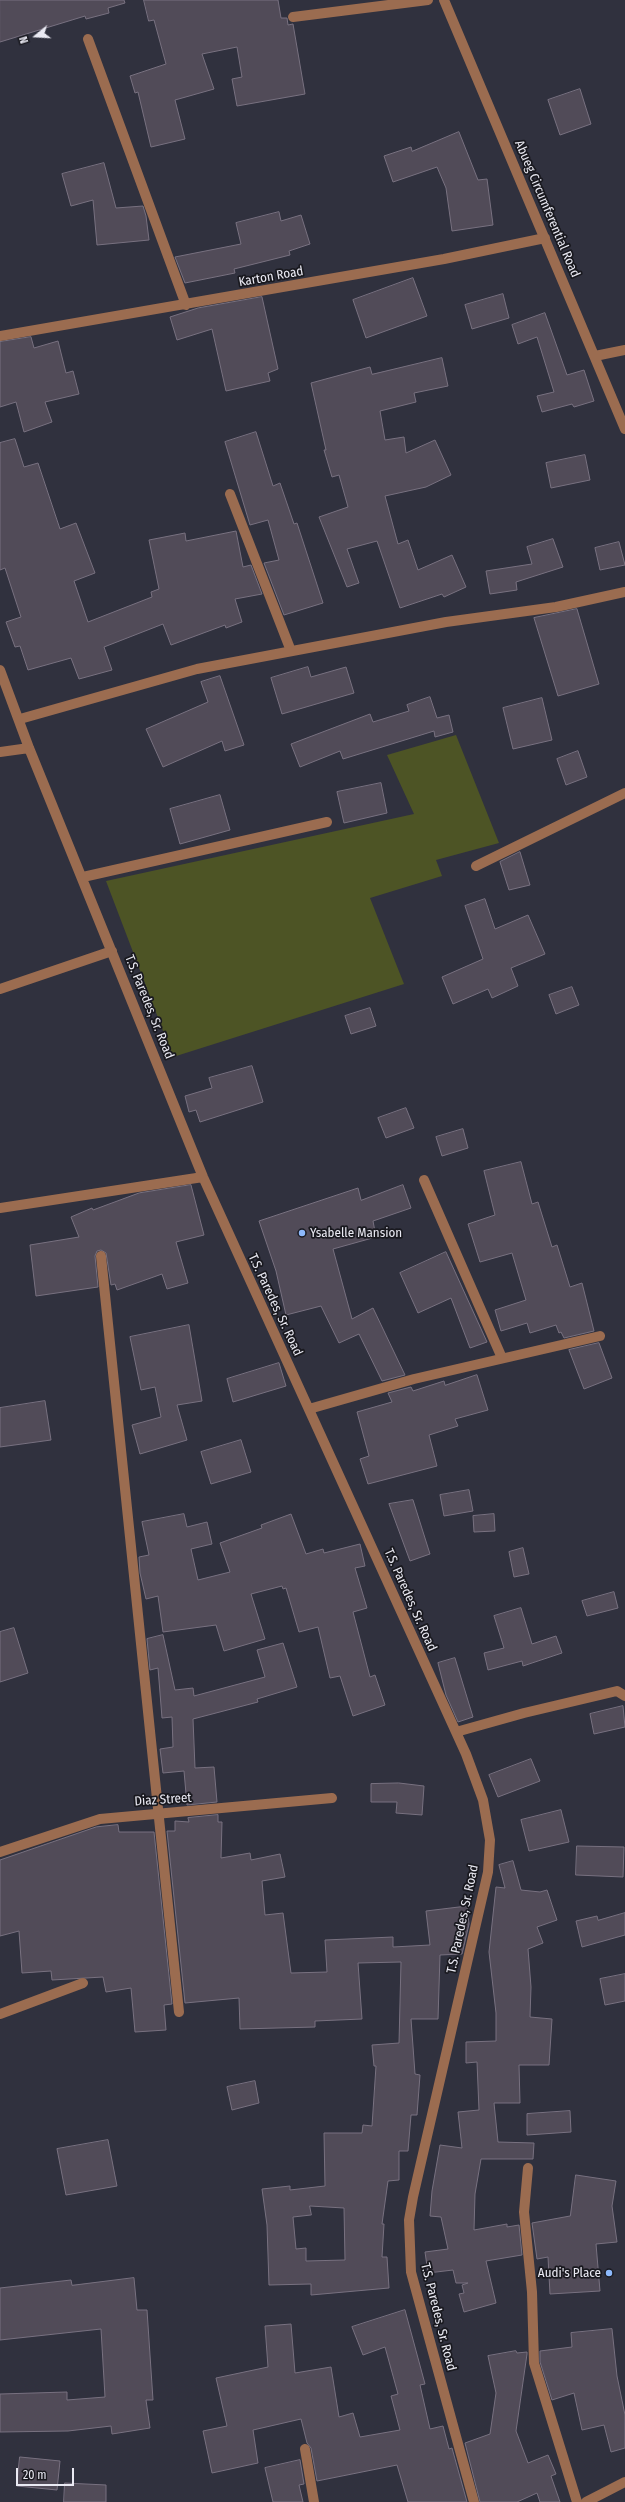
<!DOCTYPE html>
<html>
<head>
<meta charset="utf-8">
<style>
  body { margin:0 }
  #map { position:relative; width:625px; height:2502px; overflow:hidden; background:#30313e; font-family:"Fira Sans Condensed",sans-serif }
  canvas { display:block }
  .north { position:absolute; left:16px; top:16px; width:40px; height:40px; -webkit-text-stroke:3px #19191f; paint-order:stroke; rotate:252deg; font-size:11px; font-weight:700; line-height:16px; text-align:center; color:#eaeaf3 }
  .north::after { content:''; display:block; margin:auto; width:14px; height:18px; background:#eaeaf3; clip-path:polygon(50% 0,100% 100%,50% 72%,0 100%) }
  .scale { position:absolute; left:16px; top:2468px; width:58px; height:18px; box-sizing:border-box; border:2px solid #eaeaf3; border-top:0; padding-left:5px; font-size:12px; line-height:14px; white-space:nowrap; color:#eaeaf3; -webkit-text-stroke:3px #19191f; paint-order:stroke }
</style>
</head>
<body>
<div id="map">
<canvas width="625" height="2502"></canvas>
<div class="north">N</div>
<div class="scale">20 m</div>
</div>
<script>
const g = document.querySelector('canvas').getContext('2d');
g.lineJoin = 'round';
function fillPath(path, color) { g.fillStyle = color; g.fill(path, 'evenodd'); }
function stroke(path, color, width, dash) { g.strokeStyle = color; g.lineWidth = width; g.lineCap = dash ? 'butt' : 'round'; g.setLineDash(dash || []); g.stroke(path); }
function drawText(font, color, halo, rows, align = 'center') {
  g.font = font + ' "Fira Sans Condensed",sans-serif'; g.lineWidth = 3.5; g.setLineDash([]); g.textBaseline = 'middle'; g.strokeStyle = halo; g.fillStyle = color; for (const [text, x, y, turn = 0] of rows) {
    g.save(); g.translate(x, y); g.rotate((+turn || 0) * Math.PI / 180); g.textAlign = isNaN(turn) ? turn : align; if (halo) g.strokeText(text, 0, 0); g.fillText(text, 0, 0); g.restore();
  }
}
fillPath(new Path2D(`
  M456,735L499,843L436,860L442,876L370,898L404,984L173,1057L106,881L414,814L387,755Z`), '#4d5425');
const building = new Path2D(`
  M0,0H124L125,3L108,8L109,13L86,19L85,16L0,42Z
  M144,0H278L281,18H287L288,25L293,24L305,94L237,106L232,79L242,77L237,47L202,54L214,89L175,100L185,139L151,147L138,92L135,93L130,76L166,64L154,20L149,21Z
  M580,89L591,124L560,135L548,100Z
  M459,132L478,180L487,179L493,225L452,231L446,188L437,167L393,182L384,156L411,147L412,151Z
  M104,163L116,208L143,206L146,216L149,240L97,245L93,200L71,206L62,174Z
  M279,212L281,221L301,215L310,244L289,251L290,255L234,269L235,273L185,283L175,257L241,244L236,223Z
  M413,278L427,316L366,338L353,300Z
  M503,294L509,318L472,329L465,305Z
  M262,297L278,369L268,373L270,381L226,391L212,329L177,340L170,317L198,308Z
  M545,313L567,375L584,370L594,401L574,407L572,404L542,412L537,396L554,392L537,337L518,344L512,325Z
  M31,337L34,348L58,341L66,373L73,371L79,394L45,402L52,422L24,432L16,402L0,407V342Z
  M442,358L448,386L414,393L416,402L380,411L385,440L404,437L406,453L435,440L451,475L426,487L385,496L398,544L408,540L418,570L452,555L466,587L444,597L442,594L400,608L377,541L347,549L359,583L347,587L319,517L348,507L339,475L332,477L324,450H326L311,383L370,367L372,374Z
  M256,432L273,486L280,483L294,524L297,523L323,603L284,615L264,563L279,560L268,520L250,525L225,442Z
  M15,439L24,467L38,463L60,529L76,523L95,573L74,581L88,622L152,597L151,592L159,589L149,540L185,533L186,541L236,531L243,567L251,565L262,594L235,599L242,622L226,628L225,625L171,645L163,624L104,647L112,670L79,679L71,658L28,670L20,646L15,647L6,622L21,617L5,568L0,570V443Z
  M585,455L590,480L551,488L546,463Z
  M553,539L563,567L516,582L517,590L490,594L486,571L532,564L527,547Z
  M619,542L625,565L600,570L595,548Z
  M577,609L599,684L558,696L534,618Z
  M308,667L311,677L346,667L354,693L282,714L271,678Z
  M220,676L244,745L225,751L222,741L163,767L146,729L208,702L201,682Z
  M430,697L437,718L449,715L453,732L435,737L434,731L343,759L340,751L300,767L291,744L370,714L373,722L409,711L407,705Z
  M542,698L552,740L513,749L503,708Z
  M578,751L587,777L566,785L557,759Z
  M381,783L387,813L344,823L337,792Z
  M220,795L230,830L180,844L170,809Z
  M520,852L530,885L509,890L500,862Z
  M485,899L495,929L528,915L545,954L511,968L518,986L492,998L488,989L453,1004L442,977L483,959L465,906Z
  M572,987L579,1005L556,1014L549,995Z
  M370,1008L376,1026L351,1034L345,1016Z
  M252,1066L263,1102L200,1122L196,1110L189,1112L185,1096L212,1088L209,1078Z
  M406,1108L414,1128L386,1138L378,1118Z
  M463,1129L468,1148L442,1156L436,1137Z
  M521,1162L532,1204L538,1202L552,1247L557,1245L570,1287L582,1283L594,1331L564,1338L561,1332L559,1333L556,1325L530,1333L527,1323L501,1331L495,1310L526,1300L512,1253L480,1262L468,1224L495,1215L484,1171Z
  M191,1185L204,1235L176,1242L188,1283L167,1289L162,1274L117,1290L115,1284L111,1285L106,1253L101,1250L97,1251L95,1256L98,1287L36,1296L30,1245L79,1237L71,1217L92,1208L93,1210L139,1193Z
  M403,1185L411,1208L373,1221L376,1237L333,1249L352,1319L373,1308L405,1375L382,1381L359,1334L339,1343L321,1306L286,1315L276,1271L259,1221L358,1188L361,1200Z
  M446,1252L487,1342L470,1348L451,1298L418,1313L400,1273Z
  M189,1325L202,1401L177,1405L187,1440L140,1454L132,1425L161,1417L155,1387L141,1390L130,1337Z
  M599,1343L612,1378L584,1389L569,1350Z
  M279,1363L286,1386L233,1402L227,1379Z
  M477,1375L488,1410L455,1419L458,1426L429,1435L437,1466L368,1484L360,1459L369,1456L357,1412L392,1402L388,1393L411,1387L413,1391L444,1381L445,1385Z
  M45,1401L51,1440L0,1447V1408Z
  M241,1440L251,1472L211,1484L201,1452Z
  M469,1490L473,1511L444,1516L440,1495Z
  M413,1500L430,1554L410,1561L389,1504Z
  M184,1514L187,1527L207,1522L212,1544L191,1549L198,1580L230,1572L220,1543L262,1528L261,1525L291,1514L306,1554L323,1549L324,1553L360,1544L365,1566L355,1568L367,1608L353,1612L370,1677L375,1675L385,1705L353,1716L340,1676L330,1678L318,1627L299,1632L286,1588L283,1589L282,1586L251,1594L265,1639L224,1651L216,1625L163,1632L158,1596L146,1599L140,1573L139,1557L149,1555L142,1522Z
  M494,1514L495,1531L474,1532L473,1516Z
  M523,1548L529,1574L514,1577L509,1552Z
  M614,1592L618,1608L587,1616L582,1601Z
  M521,1608L532,1644L556,1636L562,1653L523,1666L522,1661L488,1670L484,1653L504,1648L494,1616Z
  M14,1628L28,1673L0,1682V1632Z
  M163,1635L175,1690L193,1688L194,1696L265,1677L257,1650L283,1643L297,1687L257,1699L258,1702L193,1719L195,1768L214,1767L217,1802L187,1805L184,1771L163,1773L160,1749L173,1747L172,1717L162,1718L158,1668L150,1670L147,1639Z
  M455,1658L473,1717L458,1722L446,1695L438,1663Z
  M623,1706L625,1727L594,1734L590,1714Z
  M531,1759L540,1781L498,1797L489,1775Z
  M399,1783L424,1786L422,1815L396,1813L397,1802H371V1784Z
  M561,1810L569,1842L529,1851L521,1820Z
  M218,1815V1822H222L221,1858L250,1853L251,1860L280,1854L285,1877L262,1881L265,1915L283,1913L291,1973L327,1972L325,1940L393,1937V1947L430,1945L426,1911L467,1906L469,1924L462,1954L440,1955L438,2019H411L415,2074L420,2075L417,2115H411L408,2151H399V2180L388,2181L382,2224H384L382,2257H387L389,2288L311,2295V2284L269,2285L267,2225L262,2189L290,2186V2190L325,2186L324,2133H362L363,2125L372,2126L376,2066H374L372,2045L399,2043L401,1962L358,1963L362,2019L315,2021V2027L240,2029L239,1998L185,2003L167,1831H175V1821L189,1822L188,1818ZM310,2206L344,2208L345,2260L306,2261V2248L296,2249L293,2217L311,2215Z
  M118,1825L119,1832H154L172,2004L164,2005L166,2030L135,2032L131,1988L106,1992L103,1977L52,1980L51,1971L22,1973L19,1931L0,1936V1860L96,1827Z
  M577,1846L624,1847L623,1877L576,1875Z
  M513,1861L521,1890L540,1892L547,1890L557,1920L537,1927L543,1943L528,1949L531,1987L530,2017L552,2019L549,2065H519L520,2103H494L498,2142L534,2143L533,2159H481L475,2194L474,2230L507,2224V2227L519,2225L522,2255L486,2261L496,2303L464,2312L459,2294L464,2293L462,2285L468,2283H456L453,2270L428,2273L425,2252L448,2249L441,2217L430,2216L432,2191L440,2145L462,2148L458,2112L479,2110L477,2062L466,2063V2042L496,2041V2013L489,1952L496,1887L505,1888L499,1865Z
  M625,1913V1935L582,1947L576,1921L597,1916L598,1920Z
  M625,1974V2001L605,2005L600,1979Z
  M255,2081L259,2103L232,2110L227,2087Z
  M570,2111L571,2132L527,2135V2114Z
  M108,2140L117,2186L66,2195L57,2149Z
  M576,2175L616,2181L612,2206L617,2242L596,2244L600,2291L550,2294L548,2257L537,2259L532,2223L570,2216Z
  M134,2278L137,2310H147L153,2400H146L150,2428L112,2434L111,2426L68,2431L0,2432V2394L67,2392V2400L105,2397L101,2329L0,2340V2288L71,2280L72,2285Z
  M405,2310L425,2384L420,2385L430,2429L443,2426L449,2449L452,2448L467,2502H408L397,2465L317,2481L311,2448L307,2443L301,2419L253,2430L258,2463L212,2473L203,2431L227,2426L216,2378L268,2367L265,2326L291,2324L295,2373L331,2367L339,2417L353,2413L360,2437L400,2430L391,2396L398,2394L385,2347L363,2355L352,2327Z
  M612,2329L617,2376L625,2415V2448L611,2452L604,2425L582,2430L574,2393L552,2400L540,2362V2351L572,2347L571,2333Z
  M516,2351L517,2353L527,2352V2354L516,2431L528,2463L548,2455L556,2474L551,2476L560,2502H540L537,2493L517,2502H480L465,2443L490,2434L496,2393L488,2356Z
  M20,2457L60,2461L57,2490L17,2486Z
  M300,2460L304,2484L299,2485L303,2502H273L265,2468Z
  M65,2483L106,2485V2502H64Z`);
fillPath(building, '#514b58');
stroke(building, '#787180', 1);
stroke(new Path2D(`
  M444,0L625,429
  M293,17L428,0
  M88,39L186,305
  M0,336L444,259L545,238
  M595,356L625,350
  M230,494L291,651
  M0,670L29,748L203,1177L466,1754L483,1800L490,1840L488,1872L413,2197L409,2220L411,2272L474,2502
  M20,719L197,669L446,622L556,607L625,592
  M0,752L29,748
  M476,866L625,793
  M83,877L327,822
  M0,989L112,951
  M424,1180L502,1358
  M0,1208L203,1177
  M101,1256L179,2012
  M309,1409L414,1379L600,1336
  M456,1732L524,1713L617,1691L625,1696
  M0,1852L100,1819L332,1798
  M0,2014L83,1983
  M528,2168L524,2212L532,2292L534,2363L577,2502
  M305,2449L314,2502
  M586,2502L625,2482`), '#9b6c50', 10);
for (const [x, y, r, color] of [
  [302,1233,4,"#8db9fc"],
  [609,2273,4,"#8db9fc"]
]) { const dot = new Path2D(); dot.arc(x, y, r, 0, 2 * Math.PI); g.fillStyle = color; g.fill(dot); stroke(dot, '#19191f', 1.5); }
drawText('13px', '#eaeaf3', '#19191f', [
  ["Abueg Circumferential Road",547,209,67],
  ["Karton Road",271,277,-10],
  ["T.S. Paredes, Sr. Road",149,1007,68],
  ["T.S. Paredes, Sr. Road",275,1305,65],
  ["T.S. Paredes, Sr. Road",410,1600,66],
  ["Diaz Street",163,1800,-4],
  ["T.S. Paredes, Sr. Road",463,1919,-78],
  ["T.S. Paredes, Sr. Road",438,2317,76]
]);
drawText('13px', '#eaeaf3', '#19191f', [
  ["Ysabelle Mansion",310,1233],
  ["Audi's Place",601,2273,"right"]
], 'left');
</script>
</body>
</html>
